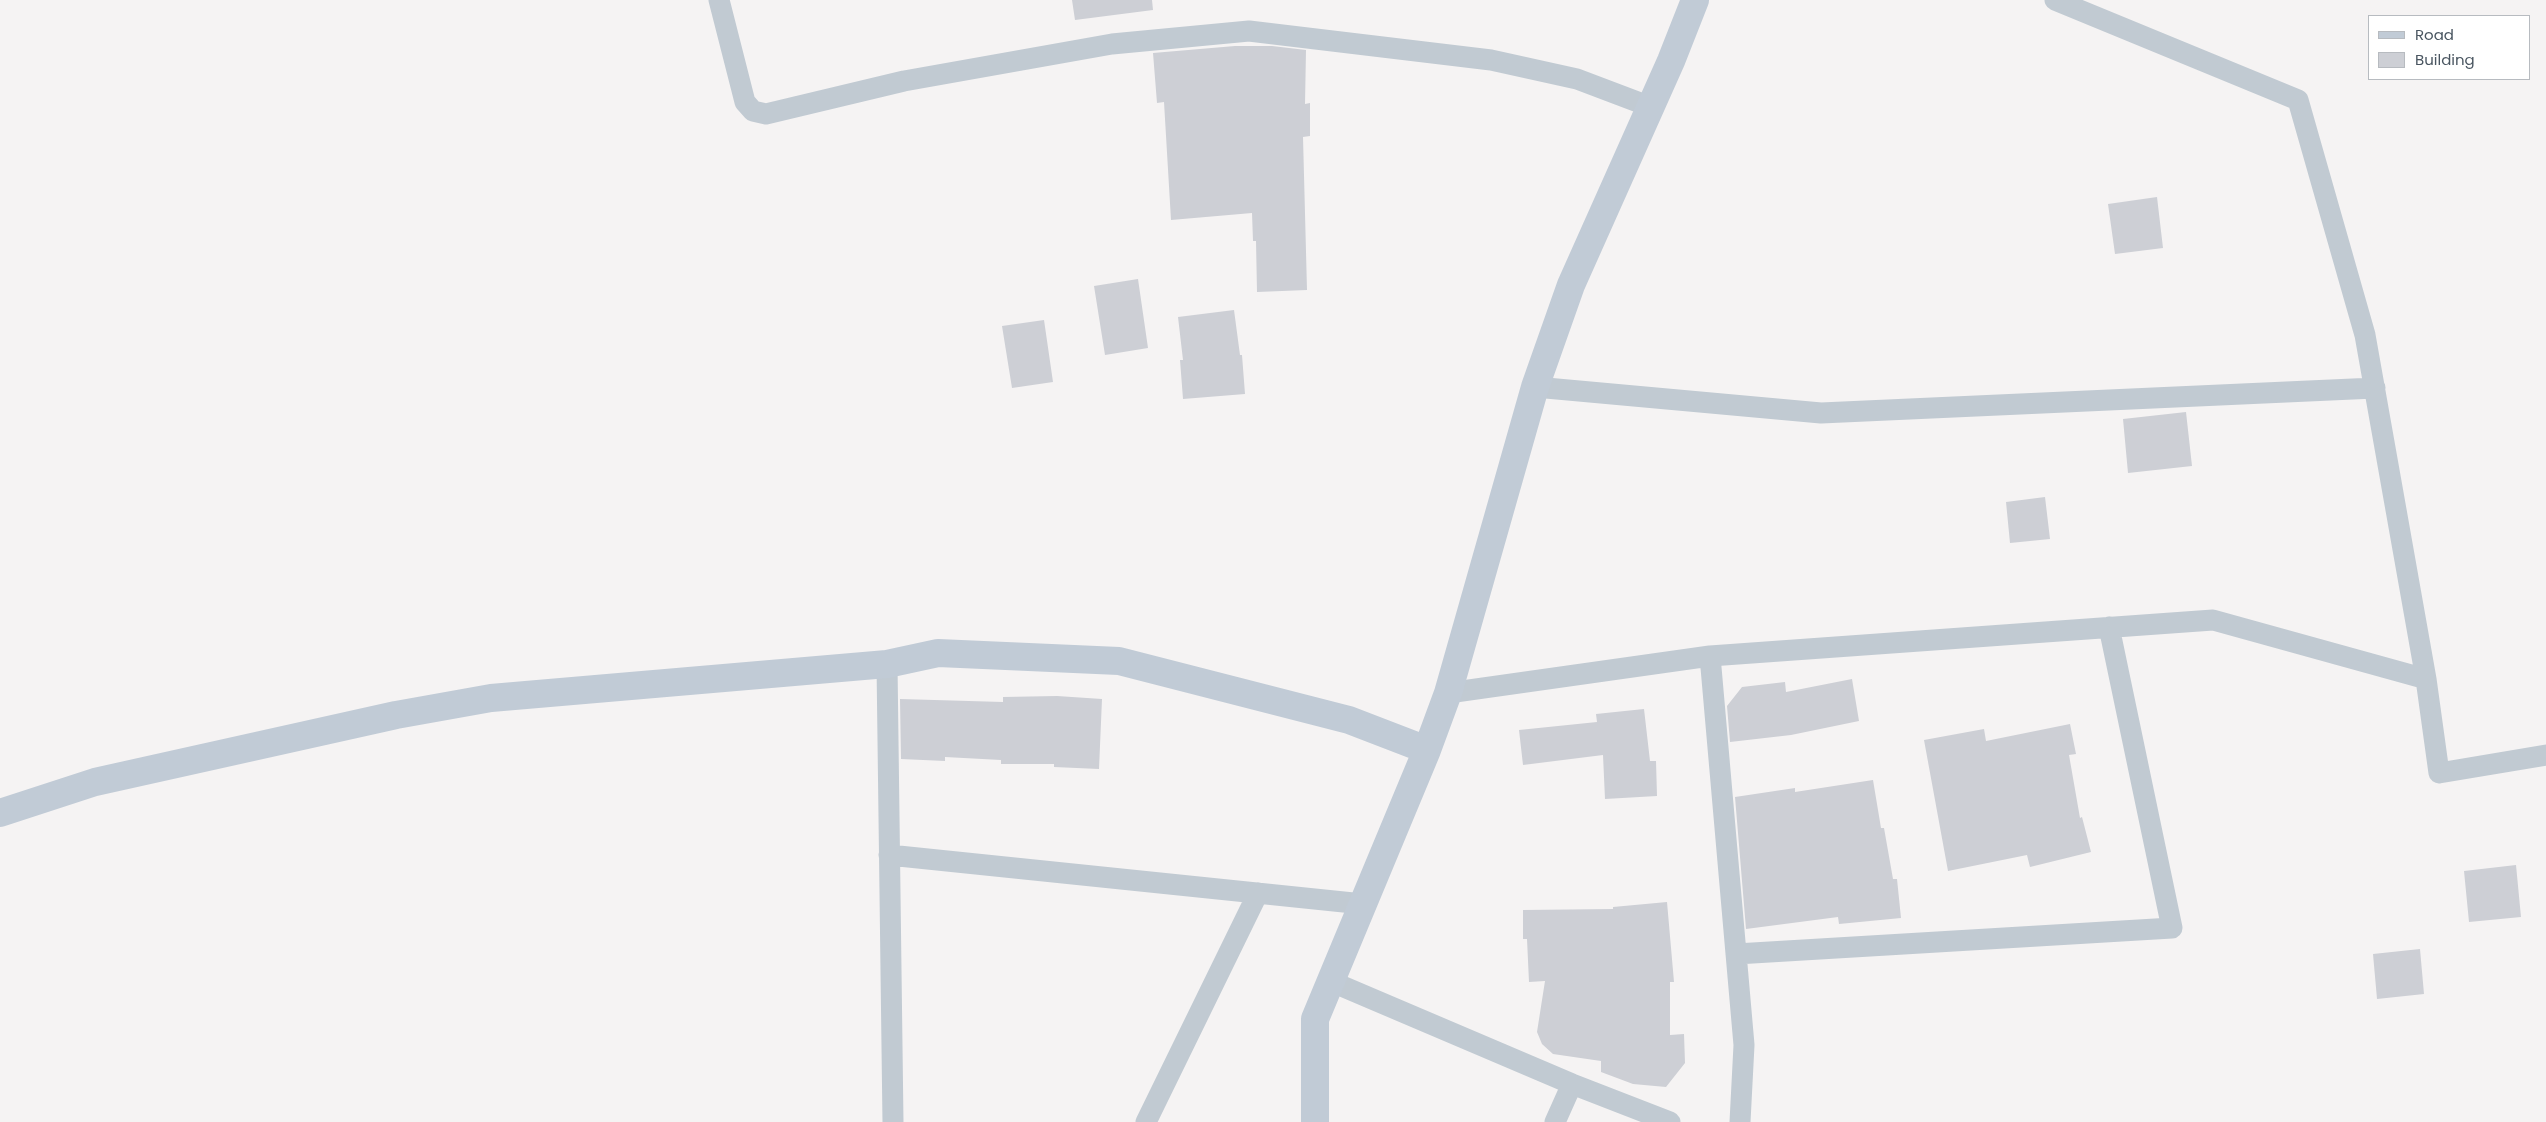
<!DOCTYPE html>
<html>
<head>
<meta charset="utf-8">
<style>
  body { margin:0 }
  #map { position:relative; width:2546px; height:1122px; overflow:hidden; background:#f5f3f3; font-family:Poppins,sans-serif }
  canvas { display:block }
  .legend { position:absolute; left:2368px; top:15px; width:162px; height:65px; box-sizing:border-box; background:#fff; border:1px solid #b7bbc0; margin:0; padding:6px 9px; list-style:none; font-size:15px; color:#4a5661 }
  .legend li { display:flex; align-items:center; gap:10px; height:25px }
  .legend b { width:25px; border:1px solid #b7bbc0 }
</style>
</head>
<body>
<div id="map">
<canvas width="2546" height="1122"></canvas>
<ul class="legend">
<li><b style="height:6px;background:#c1cbd6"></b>Road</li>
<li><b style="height:14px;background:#cdcfd5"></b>Building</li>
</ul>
</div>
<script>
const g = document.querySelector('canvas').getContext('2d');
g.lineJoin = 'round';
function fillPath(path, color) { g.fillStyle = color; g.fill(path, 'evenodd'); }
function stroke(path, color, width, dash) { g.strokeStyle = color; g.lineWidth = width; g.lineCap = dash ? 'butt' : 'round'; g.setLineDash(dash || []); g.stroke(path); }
fillPath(new Path2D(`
  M1072,0H1152L1153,10L1075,20Z
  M1235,46H1272L1306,50L1305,104L1310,103V136L1303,137L1307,290L1257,292L1256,241H1253L1252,213L1171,220L1164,102L1157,103L1153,53Z
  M2157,197L2163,248L2115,254L2108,204Z
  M1138,279L1148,348L1105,355L1094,286Z
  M1234,310L1240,355H1242L1245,394L1183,399L1180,360H1183L1178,317Z
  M1044,320L1053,382L1012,388L1002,326Z
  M2186,412L2192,466L2128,473L2123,419Z
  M2045,497L2050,539L2010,543L2006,502Z
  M1852,679L1859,721L1791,735L1730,742L1727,706L1742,687L1785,682L1786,692Z
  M1057,696L1102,699L1099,769L1054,767V764H1001V760L945,757V761L901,759L900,699L1003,702V697Z
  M1644,709L1650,761H1656L1657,796L1605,799L1603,755L1523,765L1519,730L1597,722L1596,714Z
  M2070,724L2076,754L2069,755L2080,818L2082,817L2091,852L2030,867L2027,855L1948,871L1924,740L1984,729L1986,741Z
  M1873,780L1881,828H1884L1893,879H1897L1901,918L1839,924L1838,917L1746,929L1735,797L1795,788V792Z
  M2516,865L2521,917L2469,922L2464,871Z
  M1667,902L1674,982H1670V1035L1684,1034L1685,1063L1666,1087L1633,1084L1601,1072V1061L1553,1054L1542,1044L1537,1032L1545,981L1529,982L1527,939H1523V910L1613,909V907Z
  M2420,949L2424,994L2377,999L2373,954Z`), '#cdcfd5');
stroke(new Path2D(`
  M719,0L745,102L753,111L766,114L904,81L1112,44L1249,31L1491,60L1577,79L1651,107
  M2055,0L2298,100L2365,335L2426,679L2439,773L2546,755
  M1535,387L1821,413L2375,388
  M1710,656L1744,1045L1740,1122
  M887,664L893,1122
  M1448,693L1710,656L2213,620L2426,679
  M889,855L1363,904
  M1736,954L2172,928L2109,627
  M1330,981L1572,1084L1670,1122
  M1146,1122L1258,893
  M1555,1122L1572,1084`), '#c1cad2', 21);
stroke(new Path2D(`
  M0,813L95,782L396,715L491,698L887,664L938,653L1119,661L1349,720L1427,750
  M1315,1122V1019L1427,750L1448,693L1535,387L1571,285L1671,61L1695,0`), '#c1cbd6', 28);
</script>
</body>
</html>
